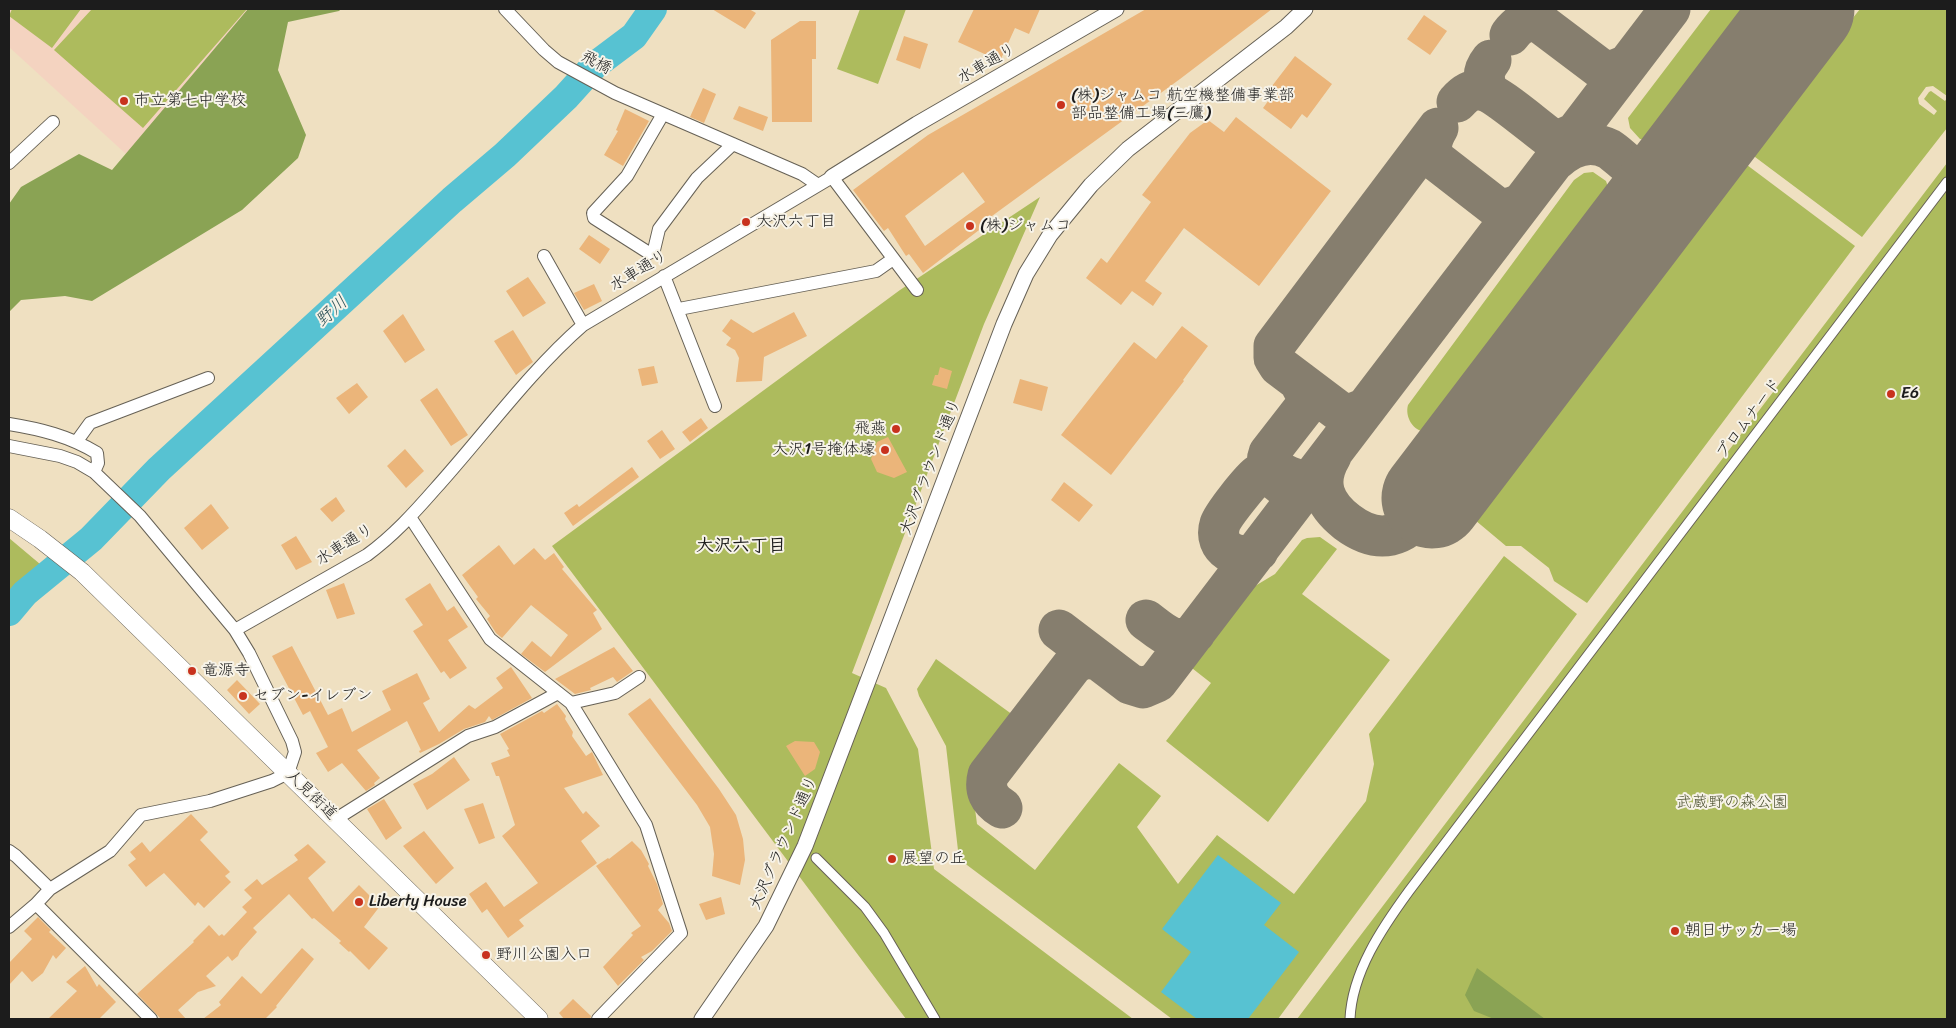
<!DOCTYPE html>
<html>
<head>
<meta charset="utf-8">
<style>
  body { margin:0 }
  #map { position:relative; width:1956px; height:1028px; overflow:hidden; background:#efe0c1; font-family:Sriracha,sans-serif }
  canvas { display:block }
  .frame { position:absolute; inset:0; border:10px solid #1c1c1c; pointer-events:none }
</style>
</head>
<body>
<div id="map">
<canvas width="1956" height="1028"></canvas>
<div class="frame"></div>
</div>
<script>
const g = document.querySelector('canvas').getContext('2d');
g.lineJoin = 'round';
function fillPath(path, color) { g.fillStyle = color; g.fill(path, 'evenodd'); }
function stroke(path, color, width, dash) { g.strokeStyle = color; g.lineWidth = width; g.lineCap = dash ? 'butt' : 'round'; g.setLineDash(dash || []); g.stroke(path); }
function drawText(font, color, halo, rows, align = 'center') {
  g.font = font + ' Sriracha,"Klee One",sans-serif'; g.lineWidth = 4; g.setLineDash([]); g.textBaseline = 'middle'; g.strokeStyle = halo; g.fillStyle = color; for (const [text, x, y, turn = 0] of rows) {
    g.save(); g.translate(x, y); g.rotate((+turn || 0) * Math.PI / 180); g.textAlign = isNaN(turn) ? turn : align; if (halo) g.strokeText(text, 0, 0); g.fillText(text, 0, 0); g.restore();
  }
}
fillPath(new Path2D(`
  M9,9H266L127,155L9,47Z`), '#f4d3c0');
fillPath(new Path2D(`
  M12,9H81L52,48L9,16Z
  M92,9H247L143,128L54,50Z
  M860,9H906L878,84L837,69Z
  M1711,9H1752L1656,135L1648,140L1640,139L1630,128L1628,118Z
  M1860,9H1947V96L1933,86L1926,87L1918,98L1919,104L1934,115L1937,111L1924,99L1929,92L1931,91L1945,101L1947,98V128L1862,237L1747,151Z
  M1743,162L1855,246L1587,603L1554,581L1549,568L1521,546H1506L1475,520Z
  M1947,163V1019H1297Z
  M1593,172L1606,181L1609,190L1605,201L1432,430C1417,437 1404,419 1408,405L1574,180L1584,173Z
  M1040,197L984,324L852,673L886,688L918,749L934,869L1133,1019H906L552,546L900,290Z
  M1320,537L1337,549L1302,594L1390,660L1268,822L1166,741L1211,683L1188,665L1250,589L1275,574L1302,540L1307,538Z
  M9,538L59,580L9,627Z
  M1504,556L1577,614L1278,1019H1172L959,859L946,746L919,696L917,689L936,659L1013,715L970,771L977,824L1035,870L1119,763L1161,796L1137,827L1178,884L1217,835L1294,894L1366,801L1374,764L1369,734Z`), '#adbb5d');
fillPath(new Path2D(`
  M248,9H341L339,11L288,22L278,70L306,135L298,158L242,210L92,301L65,296L21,300L9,312V204L21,187L79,154L112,170Z
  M1477,968L1545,1019H1494L1474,1011L1465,995Z`), '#8aa354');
fillPath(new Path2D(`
  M1218,855L1281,903L1264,925L1299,952L1248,1019H1197L1161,992L1191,952L1162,929Z`), '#57c2d2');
stroke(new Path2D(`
  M9,612L25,593L91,539L159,469L452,200L505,155L566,97L594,66L634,36L653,9`), '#57c2d2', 28);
stroke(new Path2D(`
  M1535,9L1540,23L1601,69L1612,71L1627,65
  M1510,35C1518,24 1527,19 1540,23
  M1489,92C1482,80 1483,70 1491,60
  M1457,102C1463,95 1470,89 1480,90C1494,91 1535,127 1549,137L1560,140L1575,133
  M1438,128C1431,140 1428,151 1438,162L1496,207L1508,209L1522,203
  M1556,160C1570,147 1590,139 1609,149C1617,154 1624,162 1633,168C1644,174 1663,173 1674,168C1684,163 1692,153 1700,145
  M1634,169C1651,194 1645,206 1634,232
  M1366,408L1351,414L1340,412L1279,366L1274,358V346L1438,128
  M1331,456C1315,483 1324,504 1347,522C1371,540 1394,542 1416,520
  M1287,488C1273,480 1263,469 1269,453L1304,408L1307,396L1299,381
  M1258,551C1239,563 1212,549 1220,524C1223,515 1250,481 1258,475C1280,459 1289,490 1315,476
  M1146,620C1162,632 1176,647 1195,633
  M1059,630L1130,684L1143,688L1157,682L1670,9
  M1002,808C989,800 984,790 988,775L1072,666C1081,658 1089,657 1100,661`), '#867e6e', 41);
stroke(new Path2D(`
  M1432,498L1804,9`), '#867e6e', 101);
fillPath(new Path2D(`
  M712,9H749L756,13L745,29Z
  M974,9H1040L1029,34L1015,28L1000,61L958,42Z
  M1146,9H1272L1180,79L981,224L983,227L923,273L909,254L906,256L888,228L884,231L853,190L928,135ZM963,172L985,202L925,246L905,216Z
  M1424,15L1447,31L1430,55L1407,39Z
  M800,21H816V59H812V122H772L771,40Z
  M904,36L928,44L920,69L896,60Z
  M1295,56L1332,84L1307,118L1302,114L1291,129L1263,108L1277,89L1272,86Z
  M703,88L716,94L704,123L690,117Z
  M739,106L768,117L763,131L733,119Z
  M625,109L649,121L623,166L604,155L618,131L616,130Z
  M1236,117L1331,191L1259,286L1184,228L1145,281L1162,293L1153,306L1132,291L1121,305L1086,278L1101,258L1107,263L1151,202L1142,195L1190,133L1208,120L1224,132Z
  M589,235L610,249L600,264L579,249Z
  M528,277L546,303L523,317L506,291Z
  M594,284L602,301L584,310L574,293Z
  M794,312L807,336L764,357L762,381L736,382L739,358L735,350L726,345L731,338L722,331L731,319L753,333Z
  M403,314L425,350L405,363L383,331Z
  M1182,326L1208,346L1183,380L1184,381L1111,475L1061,435L1134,342L1156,359Z
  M513,330L533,362L516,375L494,341Z
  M654,366L658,383L642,386L638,369Z
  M940,367L952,371L947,389L932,385L935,375H938Z
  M1020,379L1048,387L1042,411L1013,403Z
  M357,383L368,397L349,414L336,398Z
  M437,388L468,435L451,446L420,400Z
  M701,418L708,428L690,442L682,432Z
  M662,430L675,449L660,459L647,441Z
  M888,437L907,472L894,478L877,472L871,459L877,442Z
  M405,449L424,471L406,488L387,466Z
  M632,467L639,477L573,526L564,513L577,504L579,507Z
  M1064,482L1093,505L1079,522L1051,500Z
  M336,497L345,511L332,522L320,509Z
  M211,504L229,528L202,550L184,528Z
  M296,536L312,562L296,570L281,545Z
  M499,545L514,565L534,548L545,560L554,553L564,567L562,569L597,610L593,613L602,629L545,672L521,654L532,641L551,657L568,635L531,605L502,638L496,633L487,619L490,616L476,599L478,597L462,575Z
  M344,583L355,614L337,619L326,590Z
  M430,583L447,611L454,606L468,627L448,640L467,668L450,679L444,671L441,673L413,631L423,625L405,599Z
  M292,646L328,715L342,708L352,732L391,710L382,691L417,673L430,699L423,703L439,732L469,705L475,709L503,688L496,678L511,667L532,698L492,720L489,716L485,722L464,729L439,744L420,753L419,751L421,750L407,721L357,750L380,778L374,783L375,785L366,791L342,763L328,772L316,753L328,747L310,711L303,715L272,656Z
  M614,647L633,671L617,682L613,677L590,688L591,690L575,694L555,679Z
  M237,680L260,704L249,714L227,690Z
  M650,698L719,789L736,815L743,839L745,860L740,885L712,876L714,854L710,827L697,805L628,714Z
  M557,704L566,716L565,719L573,732L572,736L586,756L592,752L603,775L564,788L583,814L586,811L600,826L581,841L597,863L519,920L524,926L508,938L487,909L482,913L469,894L486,882L504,907L538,883L502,836L515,825L499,776H496L491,763L510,756L507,750L509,749L500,734L542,711L544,713Z
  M795,741L814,742L820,752L815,769L805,776L786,746Z
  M454,757L470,780L427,810L413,784L432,774Z
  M384,799L402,828L386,840L367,809Z
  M483,803L495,838L479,844L464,809Z
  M191,814L208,832L200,840L230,872L225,876L231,882L204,908L198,902L195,906L164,873L146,887L128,865L136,859L130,852L142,842L150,852Z
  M424,831L454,868L436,884L403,846Z
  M632,841L641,850L649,864L648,866L657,884L663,904L658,910L669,923L672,931L652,951L641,957L644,960L618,986L603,967L633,935L631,933L641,926L596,866L608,858L609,859Z
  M308,844L326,862L308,878L333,912L359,885L380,906L364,927L388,948L369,970L350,951L349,952L339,943L341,941L314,918L312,919L289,894L253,928L257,932L240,951L238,956L232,961L228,956L206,976L216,986L198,992L178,1010L186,1019H161L137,994L194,942L193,941L209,925L219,936L222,934L224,936L247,912L242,907L252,898L244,890L257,879L262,885L298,860L294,855Z
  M721,897L725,914L706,920L699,904Z
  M38,917L51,930L49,932L66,948L56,959L53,955L43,973L32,982L22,971L9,985V963L32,939L24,931Z
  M302,948L314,959L276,1006L277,1007L265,1019H203L221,1005L219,1002L242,976L261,994Z
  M85,966L97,987L99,984L116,1002L99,1019H48L77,991L66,982Z
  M573,999L591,1016L590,1019H564L559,1013Z`), '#ebb57a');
const pedestrian = new Path2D(`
  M816,858L865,907L884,933L935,1019
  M1350,1019C1352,972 1382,928 1409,891L1947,182`);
const minor = new Path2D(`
  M505,9L544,50L558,62L615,93L802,174L818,185
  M663,114L627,176L593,213L594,218L649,253L654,250L659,229L697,178L733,144
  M9,163L53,122
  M544,256L583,325
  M664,276L715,406
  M679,309L876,271L893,259
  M9,424C40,429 69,436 97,453L98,463L94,472
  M77,441L90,423L208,378
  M9,446L60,456L77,462L94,472L140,516L235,630L249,653L292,741L295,752L288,773L272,781L210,801L141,815L110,851L50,889L36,904L9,927
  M410,517L490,639L571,703L646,825L681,933L598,1019
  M235,630L367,555C393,536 414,513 435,489C483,436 529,372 583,325L832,177L917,290
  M571,703L615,693L639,677
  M336,819L468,736L495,727L558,693
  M9,851L16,856L50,889
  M36,904L151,1019`);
const tertiary = new Path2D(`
  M832,177L917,124L1116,9
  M702,1019L766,926L805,846L1004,324L1026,274L1050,235L1091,185L1128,149L1286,27L1305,9`);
const secondary = new Path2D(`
  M9,518L40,539L82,572L539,1019`);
stroke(pedestrian, '#666156', 11);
stroke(minor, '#666156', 14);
stroke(tertiary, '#666156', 17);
stroke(secondary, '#666156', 19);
stroke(pedestrian, '#fff', 9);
stroke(minor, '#fff', 12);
stroke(tertiary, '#fff', 15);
stroke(secondary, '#fff', 18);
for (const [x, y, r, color] of [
  [124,101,5,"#c8321e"],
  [1061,105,5,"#c8321e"],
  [746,222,5,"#c8321e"],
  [970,226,5,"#c8321e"],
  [1891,394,5,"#c8321e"],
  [896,429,5,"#c8321e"],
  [885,450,5,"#c8321e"],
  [192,671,5,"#c8321e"],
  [243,696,5,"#c8321e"],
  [892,859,5,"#c8321e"],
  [359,902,5,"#c8321e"],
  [1675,931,5,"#c8321e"],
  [486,955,5,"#c8321e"]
]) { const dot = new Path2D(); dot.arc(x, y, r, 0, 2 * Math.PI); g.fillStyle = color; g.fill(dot); stroke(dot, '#f7f3e8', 2); }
drawText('16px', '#1c1c1c', '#f7f3e8', [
  ["飛橋",596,63,28],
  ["水車通り",987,64,-30],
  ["水車通り",639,271,-31],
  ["プロムナード",1749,419,-53],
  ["大沢グラウンド通り",931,467,-69],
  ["水車通り",345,545,-32],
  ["人見街道",311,795,44],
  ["大沢グラウンド通り",784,843,-66]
]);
drawText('16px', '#1c1c1c', '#f7f3e8', [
  ["(株)ジャムコ 航空機整備事業部",1071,96],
  ["部品整備工場(三鷹)",1071,114],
  ["市立第七中学校",134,101],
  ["大沢六丁目",756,222],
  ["(株)ジャムコ",980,226],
  ["E6",1901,394],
  ["飛燕",886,429,"right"],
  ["大沢1号掩体壕",875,450,"right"],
  ["竜源寺",202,671],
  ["セブン-イレブン",253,696],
  ["展望の丘",902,859],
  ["Liberty House",369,902],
  ["朝日サッカー場",1685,931],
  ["野川公園入口",496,955]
], 'left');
drawText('16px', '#4f5433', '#f7f3e8', [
  ["武蔵野の森公園",1732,803]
]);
drawText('italic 18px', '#31565c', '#f7f3e8', [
  ["野川",332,312,-42]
]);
drawText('bold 18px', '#1c1c1c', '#f7f3e8', [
  ["大沢六丁目",741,546]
]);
</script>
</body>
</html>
